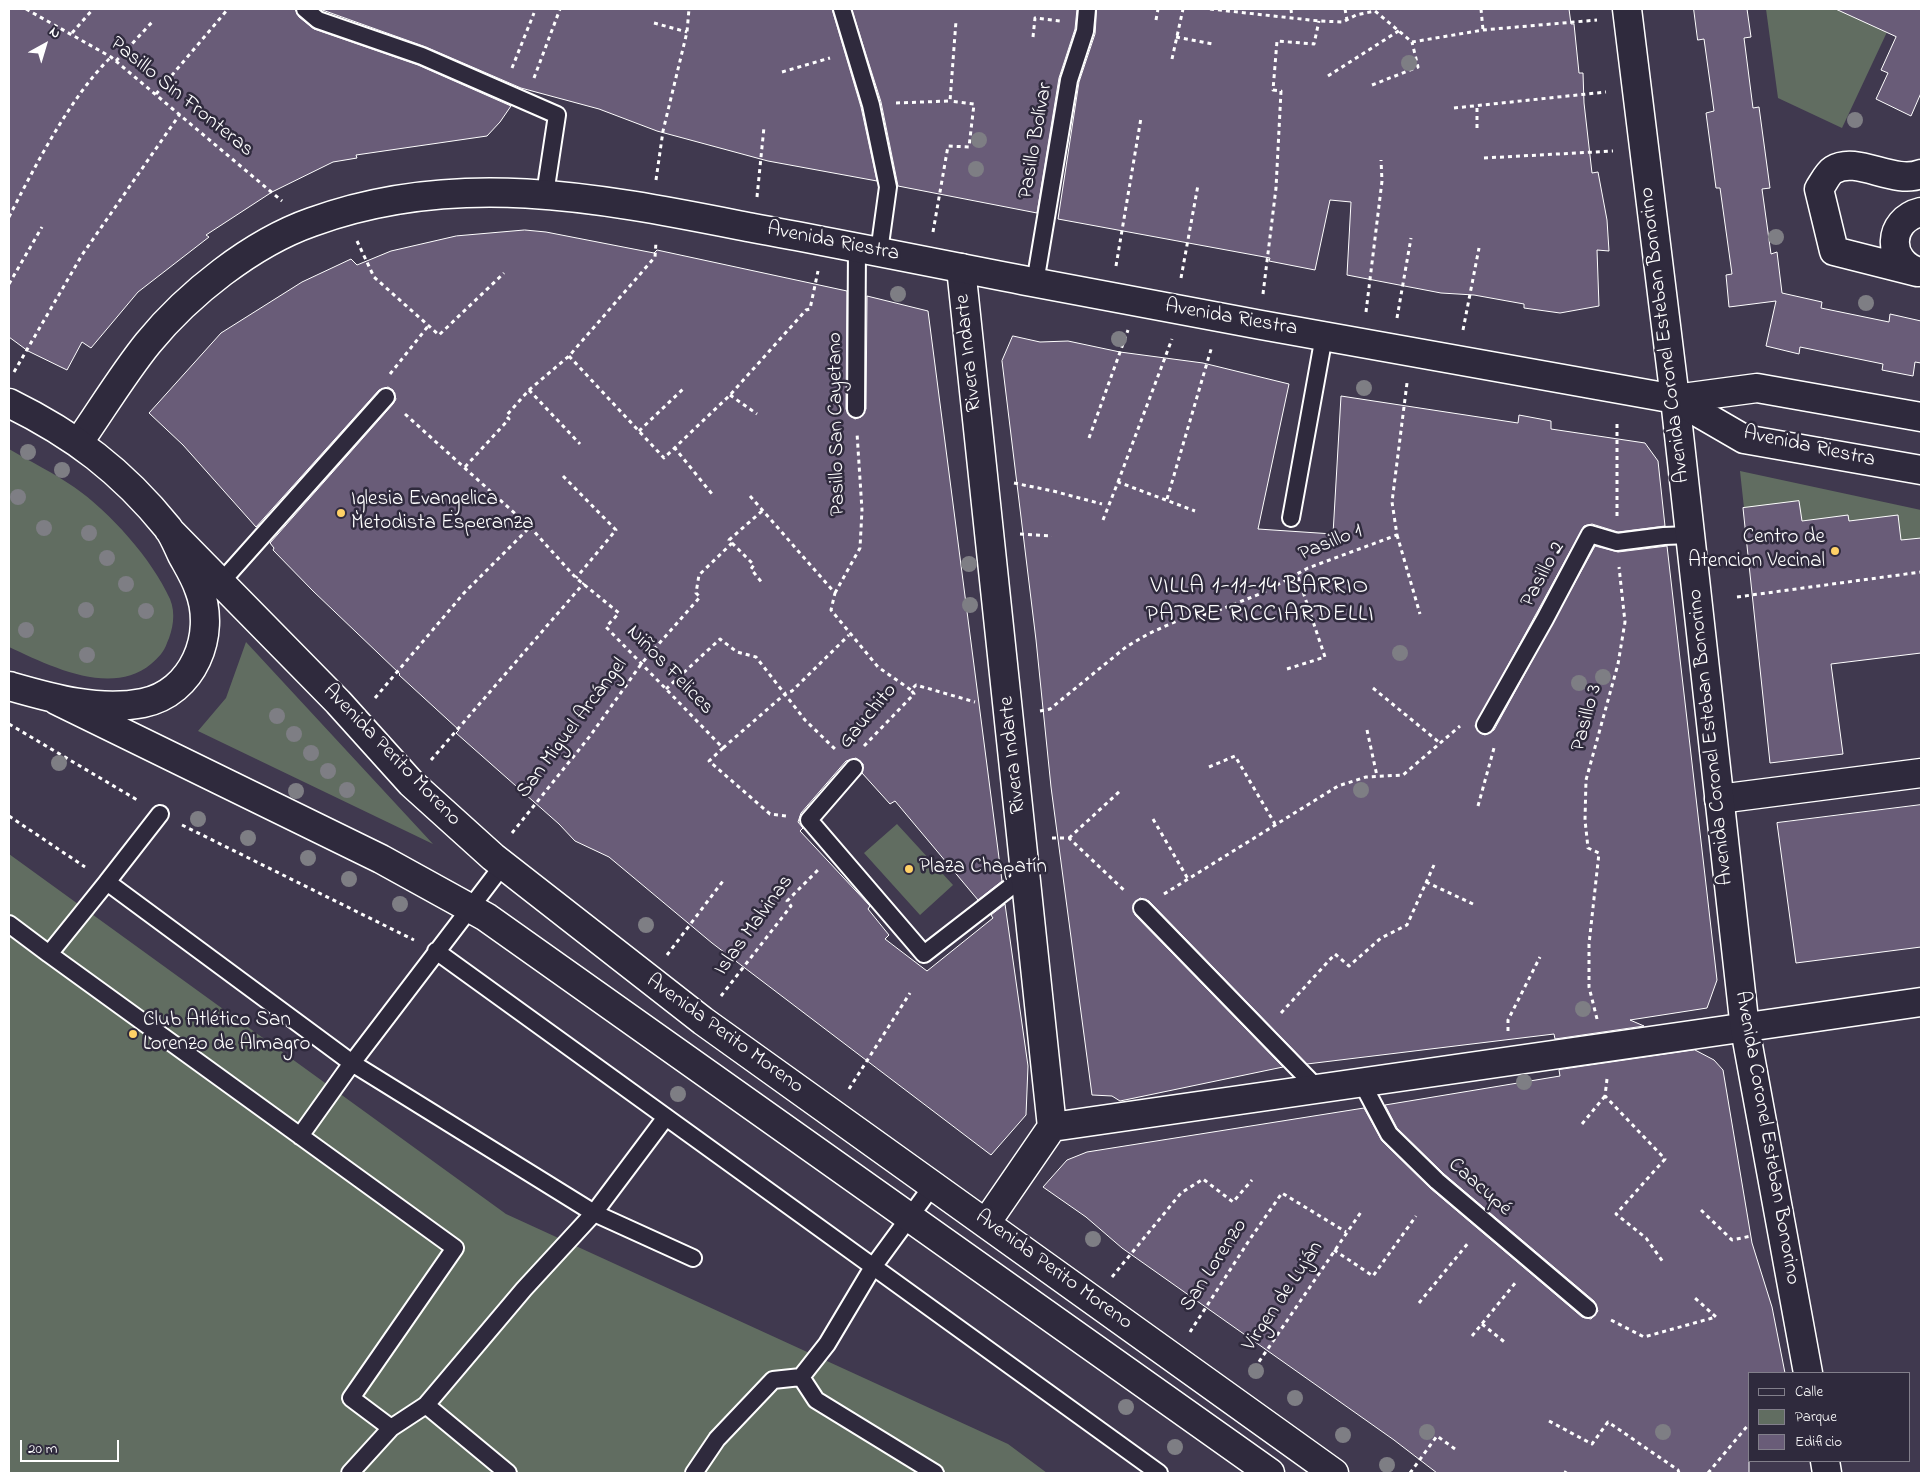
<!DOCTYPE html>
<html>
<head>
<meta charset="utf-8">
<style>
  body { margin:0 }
  #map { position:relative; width:1930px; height:1482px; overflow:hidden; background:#40394f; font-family:"Indie Flower",sans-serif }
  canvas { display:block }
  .frame { position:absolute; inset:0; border:10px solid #fff; pointer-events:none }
  .legend { position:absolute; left:1748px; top:1372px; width:162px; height:90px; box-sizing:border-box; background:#2f2a3d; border:1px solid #827f8b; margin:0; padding:6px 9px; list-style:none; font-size:15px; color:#fff }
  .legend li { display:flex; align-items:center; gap:10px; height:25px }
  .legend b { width:25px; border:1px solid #827f8b }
  .north { position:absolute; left:20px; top:20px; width:50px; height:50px; -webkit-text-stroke:4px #2f2a3d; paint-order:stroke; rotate:39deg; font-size:14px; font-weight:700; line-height:20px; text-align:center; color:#fff }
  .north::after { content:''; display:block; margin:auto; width:18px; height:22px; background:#fff; clip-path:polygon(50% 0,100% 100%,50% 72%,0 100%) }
  .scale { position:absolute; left:20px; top:1440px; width:99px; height:22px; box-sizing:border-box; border:2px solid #fff; border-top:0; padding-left:6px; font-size:15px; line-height:18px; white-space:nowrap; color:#fff; -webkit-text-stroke:4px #2f2a3d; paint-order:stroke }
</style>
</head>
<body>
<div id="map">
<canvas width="1930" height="1482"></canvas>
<div class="frame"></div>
<ul class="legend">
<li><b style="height:6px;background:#2f2a3d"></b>Calle</li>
<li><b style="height:14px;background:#616d61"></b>Parque</li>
<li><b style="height:14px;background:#695c78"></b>Edificio</li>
</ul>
<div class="north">N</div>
<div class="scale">20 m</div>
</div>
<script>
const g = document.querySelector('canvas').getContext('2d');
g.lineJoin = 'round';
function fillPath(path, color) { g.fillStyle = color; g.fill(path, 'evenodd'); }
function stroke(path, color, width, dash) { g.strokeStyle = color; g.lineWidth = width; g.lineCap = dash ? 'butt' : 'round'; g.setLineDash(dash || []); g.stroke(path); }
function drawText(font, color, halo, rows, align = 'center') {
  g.font = font + ' "Indie Flower",sans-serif'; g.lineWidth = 5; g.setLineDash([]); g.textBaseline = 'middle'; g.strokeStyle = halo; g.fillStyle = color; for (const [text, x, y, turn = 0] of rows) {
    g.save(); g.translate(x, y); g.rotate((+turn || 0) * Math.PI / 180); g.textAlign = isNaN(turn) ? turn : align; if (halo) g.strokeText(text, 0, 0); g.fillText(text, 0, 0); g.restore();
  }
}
fillPath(new Path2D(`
  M1766,9H1836L1887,32L1842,128L1778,98Z
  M9,449C31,462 54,473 74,487C110,512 152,559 170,599C176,613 173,630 167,643C164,652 158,658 151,664C111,697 50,666 9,647Z
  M1740,471L1921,510V561L1752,582Z
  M246,642L433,844L198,731L226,698Z
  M897,824L953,885L920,915L864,853Z
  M9,854L506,1214L1008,1444L1047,1473H9Z`), '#616d61');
const building = new Path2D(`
  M9,9H295L299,17L314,29L418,65L511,106L500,122L487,136L356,155L357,158L333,162L272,192L206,235L209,237L138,292L91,348L82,342L67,370L28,351L9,337Z
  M320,9H832L861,107L877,181L768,161L657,131L599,109L521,88L426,47Z
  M852,9H1077L1075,29L1059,78L1037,213L898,186L881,102Z
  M1097,9H1569L1571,24H1574L1579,73H1583L1584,103L1592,173L1598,172L1607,220L1609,251L1597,250L1599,306L1560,313L1524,308V304L1474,295L1441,293L1347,275L1351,202L1330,200L1315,270L1269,261L1270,258L1058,219L1079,82L1095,34Z
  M1694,9H1747L1751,37L1744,38L1753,108L1759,107L1770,188L1762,189L1771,254L1777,252L1782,293L1822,302L1821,308L1889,322L1890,314L1921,321V363L1915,362L1913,376L1882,370L1883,364L1800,347L1799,354L1766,346L1776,301L1729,307L1726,275L1732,274L1720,188H1716L1706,113L1714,111L1704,39L1698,40Z
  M1836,9H1921V93L1911,116L1876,99L1888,73L1881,70L1896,37Z
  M525,230L546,232L654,253L657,250L847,291L846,409L848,414L855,419L861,417L866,409L867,296L928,311L1002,881L978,900L895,801L890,804L862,773L863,764L856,758L846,761L801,813L798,822L803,828L800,831L870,906L868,909L889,935L885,939L927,971L993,918L991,915L1005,904L1028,1066L1026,1115L991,1155L712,943L609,857L575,841L559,824L456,733L459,730L399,675L400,674L313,591L273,550L274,548L270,543L393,404L396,399L393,390L388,387L379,390L256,527L183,445L149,413L221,333L302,282L351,259L357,265L391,251L456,236Z
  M1013,336L1040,342L1068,341L1120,352L1203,363L1289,384L1258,529L1333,534L1341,396L1518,423L1519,415L1551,421V429L1645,443L1658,461L1665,526L1618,532L1592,524L1584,526L1475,726L1480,733L1485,735L1494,730L1595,546L1618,552L1667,546L1717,980L1707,1008L1630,1020L1644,1026L1555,1039L1554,1034L1307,1064L1149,901L1140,898L1133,905L1135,915L1283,1067L1120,1101L1112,1096L1092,1095L1051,787L1036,640L1002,361Z
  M1799,501L1802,521L1848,515L1849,521L1898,515L1901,540L1921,538V653L1831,664L1843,754L1770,763L1743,508Z
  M1921,805V947L1796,963L1777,823Z
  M1695,1050L1714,1060L1723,1070L1752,1243L1772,1307L1785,1373H1749V1473H1437L1394,1440L1122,1248L1086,1217L1043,1187L1067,1160L1087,1152L1364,1108L1382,1141L1430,1188L1582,1317L1591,1319L1598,1311L1594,1301L1444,1174L1397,1128L1385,1105L1560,1076L1559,1070Z`);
fillPath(building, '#695c78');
stroke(building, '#fff', 1);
const service = new Path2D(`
  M305,9L318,20L422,56L557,115L545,194
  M842,9L871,105L888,187L879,252
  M1035,283L1069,80L1085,31L1087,9
  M856,409L857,247
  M1291,518L1324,336
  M222,581L386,397
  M1485,725L1545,619L1590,534L1617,542L1664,536L1690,535
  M854,768L809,820L924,954L1026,875
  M107,882L160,814
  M1142,908L1319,1090
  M9,924L49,954L107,882L352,1063L503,865
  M436,951L1159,1473
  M49,954L455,1248L351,1398L391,1428
  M1362,1083L1389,1134L1437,1181L1588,1309
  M300,1136L352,1063L594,1213L693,1258
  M801,1377L827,1344L873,1267L933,1185
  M426,1405L508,1473
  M350,1473L391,1428L426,1405L524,1289L594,1213L666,1117
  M694,1473L717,1439L773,1380L801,1377L816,1400L935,1473`);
const minor = new Path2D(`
  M961,268L1052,1127L986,1223
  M1917,272L1834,251L1819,189C1823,183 1828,173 1833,170C1857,155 1893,185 1921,174
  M1919,272C1886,262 1887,220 1921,212
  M1719,799L1921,773
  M1052,1127L1921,1002`);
const tertiary = new Path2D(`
  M1627,9L1675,399L1745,1029L1808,1373
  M79,442C102,409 123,374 148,343C188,294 252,243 312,222C460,168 605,199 753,228C846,245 939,264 1032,282C1246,323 1460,361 1675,399
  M1825,1461L1827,1473`);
const secondary = new Path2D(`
  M1675,399L1744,439L1921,470
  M1675,399L1757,388L1921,417
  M9,403C74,435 122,471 168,528C174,536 178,547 182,555C188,566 195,577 199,589C217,635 193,693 143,703C98,712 51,698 9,686
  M169,530L338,702L411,783L493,857L703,1021L1334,1473
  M56,700L381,859L486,917L1270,1473`);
stroke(service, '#fff', 20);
stroke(minor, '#fff', 31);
stroke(tertiary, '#fff', 31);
stroke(secondary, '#fff', 31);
stroke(new Path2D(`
  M26,9L111,57L282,201
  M1210,9L1319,21L1343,22L1356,15L1375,11L1412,42L1483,30L1597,20
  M1291,9L1292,18
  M1345,9L1347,20
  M1481,9L1483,30
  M1156,20L1158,9
  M654,23L687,32
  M72,33L93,9
  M1033,37L1035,18L1060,21
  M1176,37L1213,44
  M1172,59L1183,9
  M116,61L154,20
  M512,68L534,13
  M782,72L830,58
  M1328,76L1400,30
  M534,78L560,9
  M1372,85L1418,67L1412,42
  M156,94L228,9
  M896,103L950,101L956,21
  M1454,108L1606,92
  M1477,128V106
  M1484,158L1613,151
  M656,180L663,131L687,32L689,9
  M757,197L764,127
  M9,217C35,166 71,96 111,57
  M933,232L948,146L969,147L974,104L950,101
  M357,241L374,277L439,335L504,273
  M1116,266L1141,118
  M1181,278L1198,185
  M9,284L42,227
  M1263,294L1276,188L1281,91L1273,90L1277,41L1314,44L1319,21
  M1366,312L1382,181L1381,160
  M1397,318L1411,238
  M1463,330L1479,248
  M569,356L664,458L730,395L806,310L810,309L818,271
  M14,372L82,255L180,114
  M390,374L429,325
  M529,390L580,444
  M730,395L757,414
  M405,414L530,527L576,578L619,613L606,627L723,748L709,761L770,814L786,816
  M639,431L683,389
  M1089,438L1128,330
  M674,447L712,494
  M465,467L509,419L506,416L529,390L569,356L655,257L656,242
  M563,476L616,530L576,578
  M1118,482L1172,339
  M1014,483L1053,491L1102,504
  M750,496L835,593L831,610L878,667L911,690L916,685L975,702
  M1167,499L1212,346
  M1617,516V420
  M1103,520L1118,482L1195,511
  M1020,534L1052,536
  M1397,535L1420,614
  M732,543L754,565L751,569L763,584
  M835,593L860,548L862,510L857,433
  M1737,597L1921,572
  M1287,669L1325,657L1297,574
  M1373,688L1440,743
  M666,689L720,639L737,652L756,657L805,720L836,750
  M375,698L464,593L530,527
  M1040,711L1050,709L1126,647L1148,634L1181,619L1212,613L1262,593L1308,568L1397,535L1392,502L1407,383
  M9,724L139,801
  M1367,730L1377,776
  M864,746L914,694L911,690
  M723,748L786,693L792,691L849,635
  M431,760L584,583
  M1209,767L1235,756L1275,824
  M1478,806L1494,748
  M9,816L85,867
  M1153,819L1188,879
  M182,825L414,940
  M512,833L590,736L642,663L700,597L696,593L699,575L732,543L729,540L762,511
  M1052,838H1069L1126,892
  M1069,838L1120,791
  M1426,882L1473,904
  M1164,894L1338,786L1366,777L1403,775L1460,726
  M667,955L723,881
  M721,996L791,906L787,901L819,869
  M1281,1013L1335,954L1349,966L1381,938L1407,925L1434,865
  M1597,1019L1589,987V944L1599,853L1588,848L1585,820L1586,780L1618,664L1625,622L1619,567
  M1508,1031V1020L1540,957
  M1607,1079L1605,1096L1665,1159L1616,1214L1646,1238L1663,1262
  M849,1089L910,993
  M1582,1124L1605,1096
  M1701,1210L1732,1240L1751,1236
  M1334,1250L1373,1276L1416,1216
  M1112,1277L1181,1193L1203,1179L1233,1202L1252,1180
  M1419,1303L1469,1242
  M1611,1320L1644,1337L1716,1317L1695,1298
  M1482,1324L1507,1344
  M1190,1332L1250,1239L1282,1193L1346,1232
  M1472,1336L1516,1282
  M1250,1375L1361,1212
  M1549,1421L1592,1444L1608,1422L1678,1470L1679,1473
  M1410,1473L1437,1436L1455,1449
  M1565,1473L1566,1471
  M1708,1473L1749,1424`), '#fff', 3, [4, 4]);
stroke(service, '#2f2a3d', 16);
stroke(minor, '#2f2a3d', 28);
stroke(tertiary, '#2f2a3d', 28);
stroke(secondary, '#2f2a3d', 28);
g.fillStyle = '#7e7e84';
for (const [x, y] of [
  [1409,63],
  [1855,120],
  [979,140],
  [976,169],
  [1776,237],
  [898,294],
  [1866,303],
  [1119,339],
  [1364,388],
  [28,452],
  [62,470],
  [18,497],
  [44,528],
  [89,533],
  [107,558],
  [969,564],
  [126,584],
  [970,605],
  [86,610],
  [146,611],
  [26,630],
  [1400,653],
  [87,655],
  [1603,677],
  [1579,683],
  [277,716],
  [294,734],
  [311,753],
  [59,763],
  [328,771],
  [347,790],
  [1361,790],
  [296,791],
  [198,819],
  [248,838],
  [308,858],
  [349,879],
  [400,904],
  [646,925],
  [1583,1009],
  [1524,1082],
  [678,1094],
  [1093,1239],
  [1256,1371],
  [1295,1398],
  [1126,1407],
  [1427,1432],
  [1663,1432],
  [1343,1435],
  [1175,1447],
  [1387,1465]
]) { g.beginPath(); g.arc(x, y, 8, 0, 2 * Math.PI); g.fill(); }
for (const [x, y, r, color] of [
  [341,513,5,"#ffd166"],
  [1835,551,5,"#ffd166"],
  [909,869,5,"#ffd166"],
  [133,1034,5,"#ffd166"]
]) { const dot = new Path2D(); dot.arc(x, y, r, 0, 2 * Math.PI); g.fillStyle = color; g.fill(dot); stroke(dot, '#2f2a3d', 2); }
drawText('21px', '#fff', '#2f2a3d', [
  ["Pasillo Sin Fronteras",181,98,39],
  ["Pasillo Bolívar",1037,141,-80],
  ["Avenida Riestra",833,243,11],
  ["Avenida Riestra",1231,319,10],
  ["Avenida Coronel Esteban Bonorino",1666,335,-97],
  ["Rivera Indarte",970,353,-96],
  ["Pasillo San Cayetano",838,424,-91],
  ["Avenida Riestra",1809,448,12],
  ["Pasillo 1",1331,544,-22],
  ["Pasillo 2",1544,575,-62],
  ["Niños Felices",669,671,46],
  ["Gauchito",869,717,-50],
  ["Pasillo 3",1588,718,-75],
  ["San Miguel Arcángel",573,729,-53],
  ["Avenida Coronel Esteban Bonorino",1712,737,-96],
  ["Rivera Indarte",1014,755,-96],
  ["Avenida Perito Moreno",391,756,46],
  ["Islas Malvinas",755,926,-54],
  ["Avenida Perito Moreno",724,1035,36],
  ["Avenida Coronel Esteban Bonorino",1766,1138,80],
  ["Caacupé",1479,1188,41],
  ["San Lorenzo",1215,1266,-57],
  ["Avenida Perito Moreno",1053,1271,36],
  ["Virgen de Luján",1284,1297,-56]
]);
drawText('21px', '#fff', '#2f2a3d', [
  ["Iglesia Evangelica",351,501],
  ["Metodista Esperanza",351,525],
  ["Centro de",1825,539,"right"],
  ["Atencion Vecinal",1825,563,"right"],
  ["Plaza Chapatín",919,869],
  ["Club Atlético San",143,1022],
  ["Lorenzo de Almagro",143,1046]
], 'left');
g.letterSpacing = '1px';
drawText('24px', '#fff', '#2f2a3d', [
  ["VILLA 1-11-14 BARRIO",1260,588],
  ["PADRE RICCIARDELLI",1260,616]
]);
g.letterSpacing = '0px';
</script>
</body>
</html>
